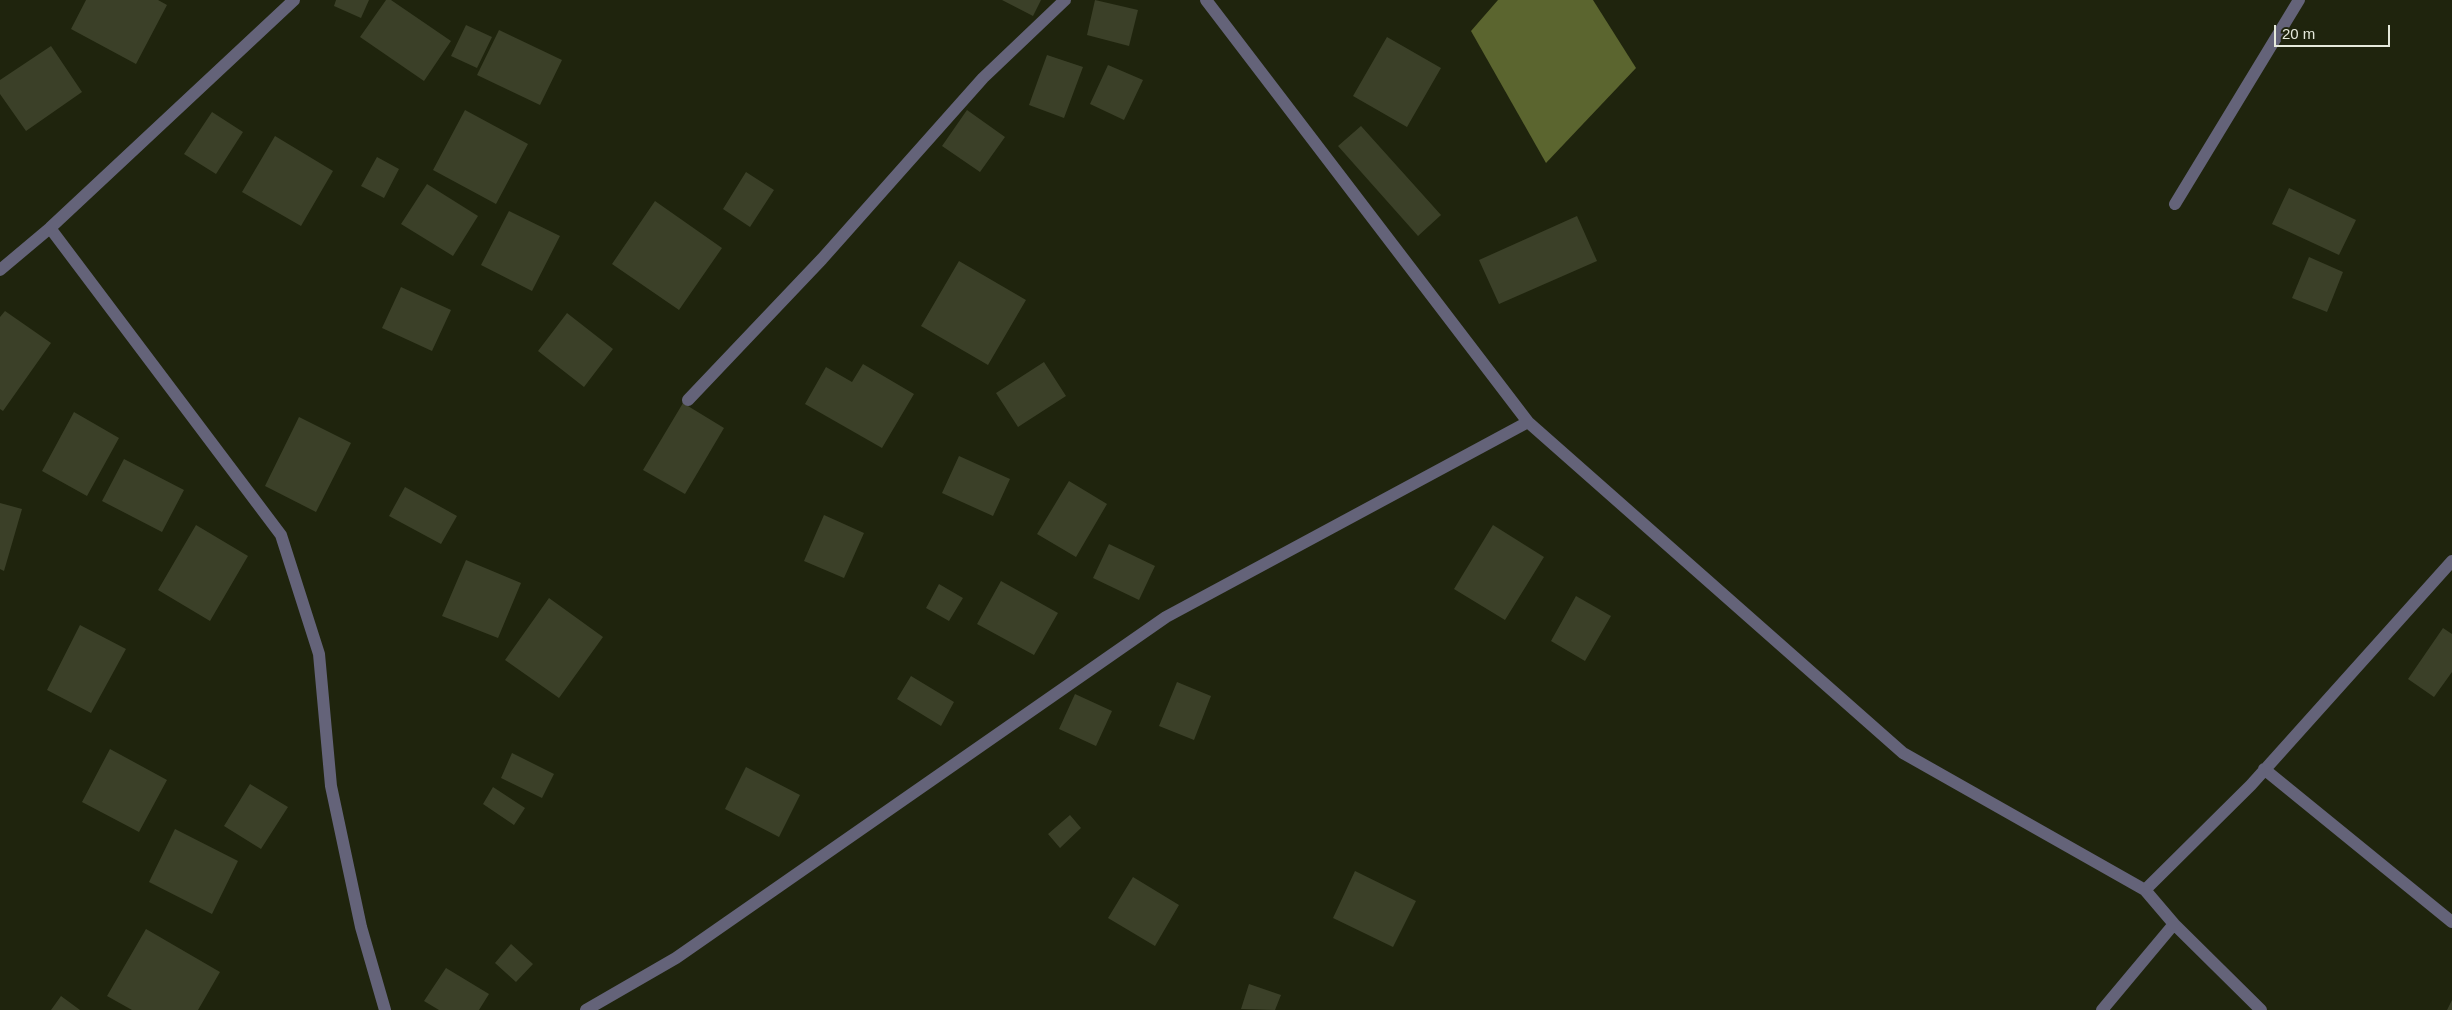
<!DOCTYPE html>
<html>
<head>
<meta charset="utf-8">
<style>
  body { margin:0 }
  #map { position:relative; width:2452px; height:1010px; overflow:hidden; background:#1f240d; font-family:Helvetica,sans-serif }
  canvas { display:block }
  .scale { position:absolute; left:2274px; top:25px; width:116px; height:22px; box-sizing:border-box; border:2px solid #e5e9db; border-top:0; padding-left:6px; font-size:15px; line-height:18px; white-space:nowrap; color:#e5e9db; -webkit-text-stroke:4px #1f240d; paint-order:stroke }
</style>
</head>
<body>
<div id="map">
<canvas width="2452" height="1010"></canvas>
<div class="scale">20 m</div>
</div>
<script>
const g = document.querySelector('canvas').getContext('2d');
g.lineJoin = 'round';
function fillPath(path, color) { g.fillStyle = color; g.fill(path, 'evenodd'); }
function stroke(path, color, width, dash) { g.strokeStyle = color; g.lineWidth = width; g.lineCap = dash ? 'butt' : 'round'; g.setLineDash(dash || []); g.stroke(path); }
fillPath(new Path2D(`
  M1498,0H1593L1636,68L1546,163L1471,31Z`), '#5b652f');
fillPath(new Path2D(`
  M86,0H158L167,5L136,64L71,29Z
  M336,0H369L361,18L334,6Z
  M386,0H391L451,41L424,81L360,37Z
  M1002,0H1041L1033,16Z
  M1095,0L1138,10L1129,46L1087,35Z
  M466,25L492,37L477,68L451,56Z
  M499,30L562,60L540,105L477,75Z
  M1387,37L1441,68L1407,127L1353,96Z
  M51,46L82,92L26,131L0,94V80Z
  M1047,55L1083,67L1064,118L1029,105Z
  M1108,65L1143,80L1124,120L1090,104Z
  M465,110L528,144L496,204L433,170Z
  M967,110L1005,137L980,172L942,146Z
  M212,112L243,132L216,174L184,154Z
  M1361,126L1441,215L1418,236L1338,146Z
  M275,136L333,171L301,226L242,192Z
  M377,157L399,169L384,198L361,186Z
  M746,172L774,190L750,227L723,209Z
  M427,184L478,216L453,256L401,224Z
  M2289,188L2356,220L2339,255L2272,224Z
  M655,201L722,248L679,310L612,264Z
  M509,211L560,236L532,291L481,265Z
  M1577,216L1597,261L1499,304L1479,260Z
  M2309,257L2343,272L2327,312L2292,298Z
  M959,261L1026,300L988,365L921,326Z
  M401,287L451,310L432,351L382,328Z
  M5,311L51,343L3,411L0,409V317Z
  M567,313L613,349L584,387L538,351Z
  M1044,362L1066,396L1018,427L996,393Z
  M863,364L914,394L882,448L805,404L826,367L852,382Z
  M683,403L724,428L685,494L643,470Z
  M74,412L119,438L87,496L42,471Z
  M299,417L351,443L316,512L265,486Z
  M959,456L1010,479L993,516L942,493Z
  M124,459L184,490L162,532L102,501Z
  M1069,481L1107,504L1076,557L1037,534Z
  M405,487L457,516L441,544L389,516Z
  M0,503L22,509L4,571L0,569Z
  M824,515L864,533L844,578L804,561Z
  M196,525L248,556L210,621L158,590Z
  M1493,525L1544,557L1505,620L1454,589Z
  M1109,544L1155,566L1139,600L1093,578Z
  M466,560L521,583L498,638L442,616Z
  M1001,581L1058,613L1034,655L977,624Z
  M939,584L963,598L949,621L926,608Z
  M1576,596L1611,616L1585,661L1551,641Z
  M549,598L603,637L559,698L505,660Z
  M80,625L126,649L91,713L47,690Z
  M2443,628L2452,634V672L2434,697L2408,679Z
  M911,676L954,702L941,726L897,699Z
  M1177,682L1211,696L1194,740L1159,726Z
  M1075,694L1112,711L1096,746L1059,729Z
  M110,749L167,780L139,832L82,802Z
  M512,753L554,774L542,798L501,778Z
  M746,767L800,795L779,837L725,809Z
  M250,784L288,807L261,849L224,826Z
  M493,787L525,808L514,825L483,804Z
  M1070,815L1081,828L1060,848L1048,834Z
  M175,829L238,861L212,914L149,882Z
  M1355,871L1416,901L1393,947L1333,918Z
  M1133,877L1179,905L1155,946L1108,918Z
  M146,929L220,972L198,1010H132L107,996Z
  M511,944L533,964L516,982L495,963Z
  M446,968L489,994L479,1010H439L424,1001Z
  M1249,984L1281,995L1275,1010L1241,1009Z
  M61,996L80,1010H51Z
  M2452,1000V1010H2447Z`), '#3b4028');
stroke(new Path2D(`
  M1206,0L1528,422L1903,753L2145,890
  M2175,204L2299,0
  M50,228L281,535L319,654L331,786L361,927L385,1010
  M0,270L50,228L294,0
  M688,400L822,259L983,78L1065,0
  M2264,769L2452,922
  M2174,924L2261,1010
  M586,1010L676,958L1166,617L1528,422
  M2102,1010L2174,924L2145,890L2251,785L2452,561`), '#646379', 12);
</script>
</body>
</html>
